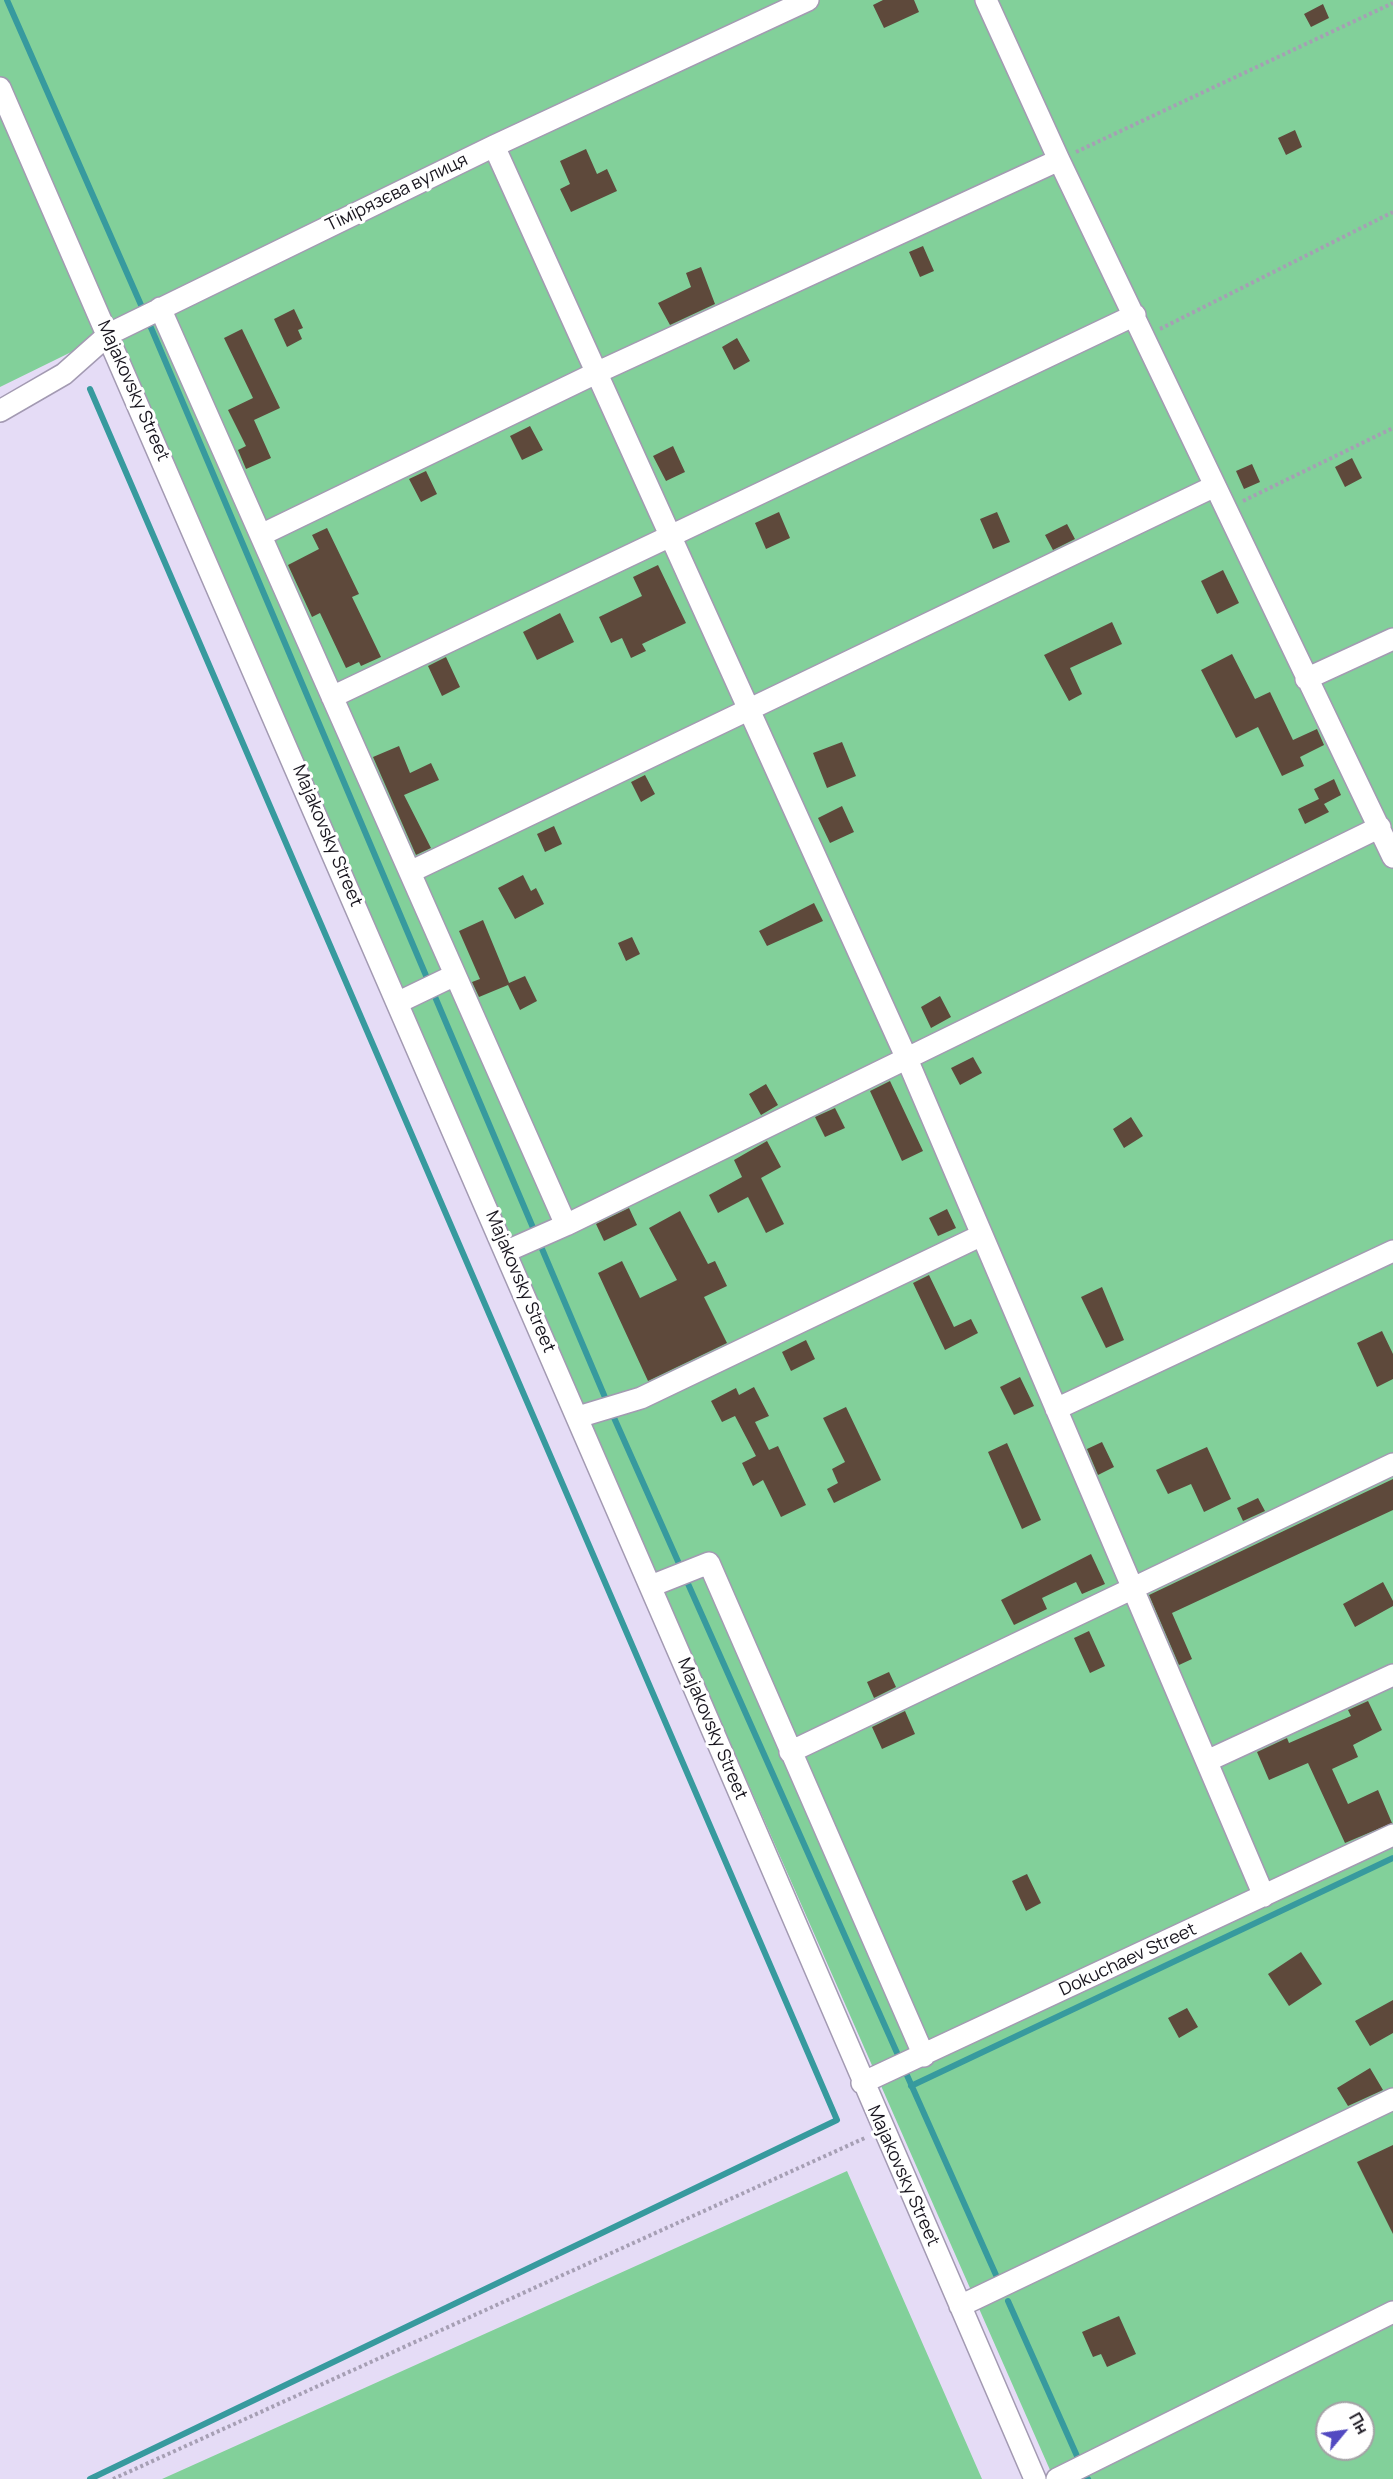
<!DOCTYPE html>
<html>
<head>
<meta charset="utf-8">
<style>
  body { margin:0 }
  #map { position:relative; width:1393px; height:2479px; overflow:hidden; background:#e5dcf6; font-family:Manrope,sans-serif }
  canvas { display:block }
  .north { position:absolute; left:1315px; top:2401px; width:60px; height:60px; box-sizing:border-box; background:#fff; border:2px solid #a3a2a5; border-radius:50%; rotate:61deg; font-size:16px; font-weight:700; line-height:24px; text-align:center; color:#19161f }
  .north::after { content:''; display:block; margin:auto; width:21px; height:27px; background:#524ac1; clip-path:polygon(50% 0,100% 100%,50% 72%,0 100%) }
</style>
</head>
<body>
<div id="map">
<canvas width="1393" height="2479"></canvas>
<div class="north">Пн</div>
</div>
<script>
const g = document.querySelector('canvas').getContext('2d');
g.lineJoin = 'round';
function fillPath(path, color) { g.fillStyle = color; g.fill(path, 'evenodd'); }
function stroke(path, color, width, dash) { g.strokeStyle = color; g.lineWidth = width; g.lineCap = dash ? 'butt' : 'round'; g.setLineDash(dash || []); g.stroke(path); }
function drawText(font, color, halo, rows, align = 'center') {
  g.font = font + ' Manrope,sans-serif'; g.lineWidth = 6; g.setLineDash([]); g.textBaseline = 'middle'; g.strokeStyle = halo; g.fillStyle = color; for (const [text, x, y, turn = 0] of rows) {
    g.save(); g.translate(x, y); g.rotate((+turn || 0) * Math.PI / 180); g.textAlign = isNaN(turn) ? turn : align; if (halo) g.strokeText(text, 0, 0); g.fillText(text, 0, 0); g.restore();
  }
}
fillPath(new Path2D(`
  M0,0H1393V2479H1054L0,83ZM1327,2413H1363V2449H1327Z
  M0,94L106,335L0,387Z
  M847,2171L982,2479H162Z`), '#82d09a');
stroke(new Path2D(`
  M7,0L152,330L607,1402L996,2275
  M911,2086L1393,1858
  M1008,2301L1077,2456
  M1087,2478L1088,2479
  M90,2479L837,2120L90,389`), '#379a9e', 6);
fillPath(new Path2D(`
  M883,0H914L919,12L884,28L873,5Z
  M1323,4L1329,18L1311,27L1304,14Z
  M1295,130L1302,147L1286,155L1278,138Z
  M586,149L597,174L607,169L617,191L571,212L560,189L570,184L560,161Z
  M923,246L934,271L920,277L909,252Z
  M701,267L715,304L670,325L658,303L691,287L686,273Z
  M294,309L303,328L298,330L302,339L287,347L274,319Z
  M242,329L280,408L254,420L271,458L246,469L238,450L246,446L228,410L253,398L224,338Z
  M737,338L750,361L734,370L722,347Z
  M530,426L543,450L522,460L510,436Z
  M673,446L685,472L666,481L653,456Z
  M1352,458L1362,478L1345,487L1335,467Z
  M1252,464L1260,482L1244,489L1236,471Z
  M426,471L437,494L421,502L409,479Z
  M779,512L790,538L766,549L755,523Z
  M997,512L1010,542L993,549L980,519Z
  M1067,524L1075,539L1053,550L1045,535Z
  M327,528L359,594L352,597L381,657L361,666L359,662L346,668L320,613L312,617L288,565L319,549L312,535Z
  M658,565L686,623L642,644L646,651L631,658L622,638L611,643L599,617L642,596L633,577Z
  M1223,570L1239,603L1217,614L1201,581Z
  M560,613L574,642L537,660L523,632Z
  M1112,622L1122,644L1070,668L1082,694L1069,701L1044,655Z
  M1232,654L1255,699L1270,692L1293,740L1317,729L1324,745L1300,757L1304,766L1282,776L1258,727L1236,738L1201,670Z
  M446,657L460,687L442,696L428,666Z
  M842,742L856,776L827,788L813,753Z
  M399,746L410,773L431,763L439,780L404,795L431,848L416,855L373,757Z
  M645,775L655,794L641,802L631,782Z
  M1334,779L1341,795L1324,804L1329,812L1305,824L1298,809L1319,799L1314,789Z
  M842,806L854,832L830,843L818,818Z
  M554,826L562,844L545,852L537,834Z
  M523,875L531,891L536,888L544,904L515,919L498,888Z
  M814,903L823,921L767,946L759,931Z
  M483,920L509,983L525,976L537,1001L520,1010L508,985L479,997L472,982L480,979L459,931Z
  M632,937L640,954L626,961L618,943Z
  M940,996L951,1017L931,1028L921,1007Z
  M973,1057L982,1073L960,1085L951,1068Z
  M890,1081L923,1151L902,1161L870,1091Z
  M766,1084L778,1105L761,1115L749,1094Z
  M835,1108L845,1128L825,1137L815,1117Z
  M1131,1117L1143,1136L1124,1148L1113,1129Z
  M767,1141L781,1167L761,1178L784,1224L766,1233L748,1197L718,1213L709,1195L742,1177L734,1160Z
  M629,1208L637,1225L604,1241L596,1224Z
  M947,1209L956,1228L938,1236L929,1218Z
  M680,1211L708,1264L715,1261L727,1286L704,1297L727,1343L648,1381L598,1273L622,1261L640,1298L677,1280L649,1228Z
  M929,1275L954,1327L971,1319L978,1333L945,1350L913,1283Z
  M1102,1287L1124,1340L1106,1348L1081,1297Z
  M1382,1331L1393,1354V1379L1377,1387L1357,1343Z
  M806,1340L815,1359L791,1371L782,1352Z
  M1020,1377L1034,1406L1014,1415L1000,1387Z
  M754,1387L769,1416L755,1422L769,1450L778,1446L806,1505L781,1517L763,1480L753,1486L742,1463L756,1456L735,1416L722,1422L711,1401L736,1388L739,1395Z
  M846,1407L881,1480L834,1503L827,1489L838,1483L832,1469L845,1462L823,1418Z
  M1102,1442L1114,1467L1098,1475L1087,1449Z
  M1007,1443L1041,1520L1022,1529L988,1452Z
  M1207,1447L1231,1499L1204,1512L1191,1484L1168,1494L1156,1470Z
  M1393,1479V1510L1172,1613L1192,1659L1179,1665L1149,1595Z
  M1258,1498L1265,1511L1243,1521L1237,1508Z
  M1091,1554L1105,1584L1082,1594L1076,1582L1042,1598L1047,1609L1014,1625L1001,1600Z
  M1383,1582L1393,1601V1606L1355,1627L1343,1604Z
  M1089,1631L1105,1666L1090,1673L1074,1638Z
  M889,1672L896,1687L874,1698L867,1682Z
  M1368,1701L1382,1730L1353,1745L1358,1757L1332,1769L1348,1804L1378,1790L1392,1823L1345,1843L1308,1763L1269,1780L1257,1752L1287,1738L1289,1743L1351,1716L1348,1710Z
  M905,1711L915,1734L882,1749L872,1727Z
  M1027,1874L1041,1903L1026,1911L1012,1881Z
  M1301,1952L1322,1984L1289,2006L1268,1974Z
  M1393,2000V2033L1370,2046L1355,2021Z
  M1187,2008L1198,2027L1179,2038L1168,2018Z
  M1370,2068L1383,2090L1348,2106L1337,2088Z
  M1393,2145V2234L1357,2162Z
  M1119,2316L1136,2354L1107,2367L1101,2354L1093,2357L1082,2332Z`), '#5e493b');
const minor = new Path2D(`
  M986,0L1059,160L1393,857
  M0,88C351,882 690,1682 1035,2479
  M494,146L907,1059L1264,1896
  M160,308L566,1225
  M0,411L64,374L109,334L494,146L808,0
  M261,535L596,373L1059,160
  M1306,679L1393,639
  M332,697L1135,315
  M410,872L1215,486
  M399,1002L455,975
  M507,1251L566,1225L1380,827
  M1056,1409L1393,1251
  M578,1417L641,1398L982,1235
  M651,1586L709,1563L924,2056
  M790,1752L1393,1464
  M1207,1761L1393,1675
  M862,2083L1393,1835
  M960,2306L1393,2099
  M1057,2479L1393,2312`);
stroke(minor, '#a39ab2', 24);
stroke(new Path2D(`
  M1076,152L1393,3
  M1160,329L1393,212
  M1243,501L1393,428
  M113,2479L867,2137`), '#a69fb4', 4, [3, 3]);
stroke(minor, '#fff', 21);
drawText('18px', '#19161f', '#fff', [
  ["Тімірязєва вулиця",397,193,-26],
  ["Majakovsky Street",133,391,66],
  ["Majakovsky Street",327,836,67],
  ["Majakovsky Street",520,1282,67],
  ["Majakovsky Street",712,1729,67],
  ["Dokuchaev Street",1128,1960,-25],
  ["Majakovsky Street",903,2176,66]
]);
</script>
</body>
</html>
